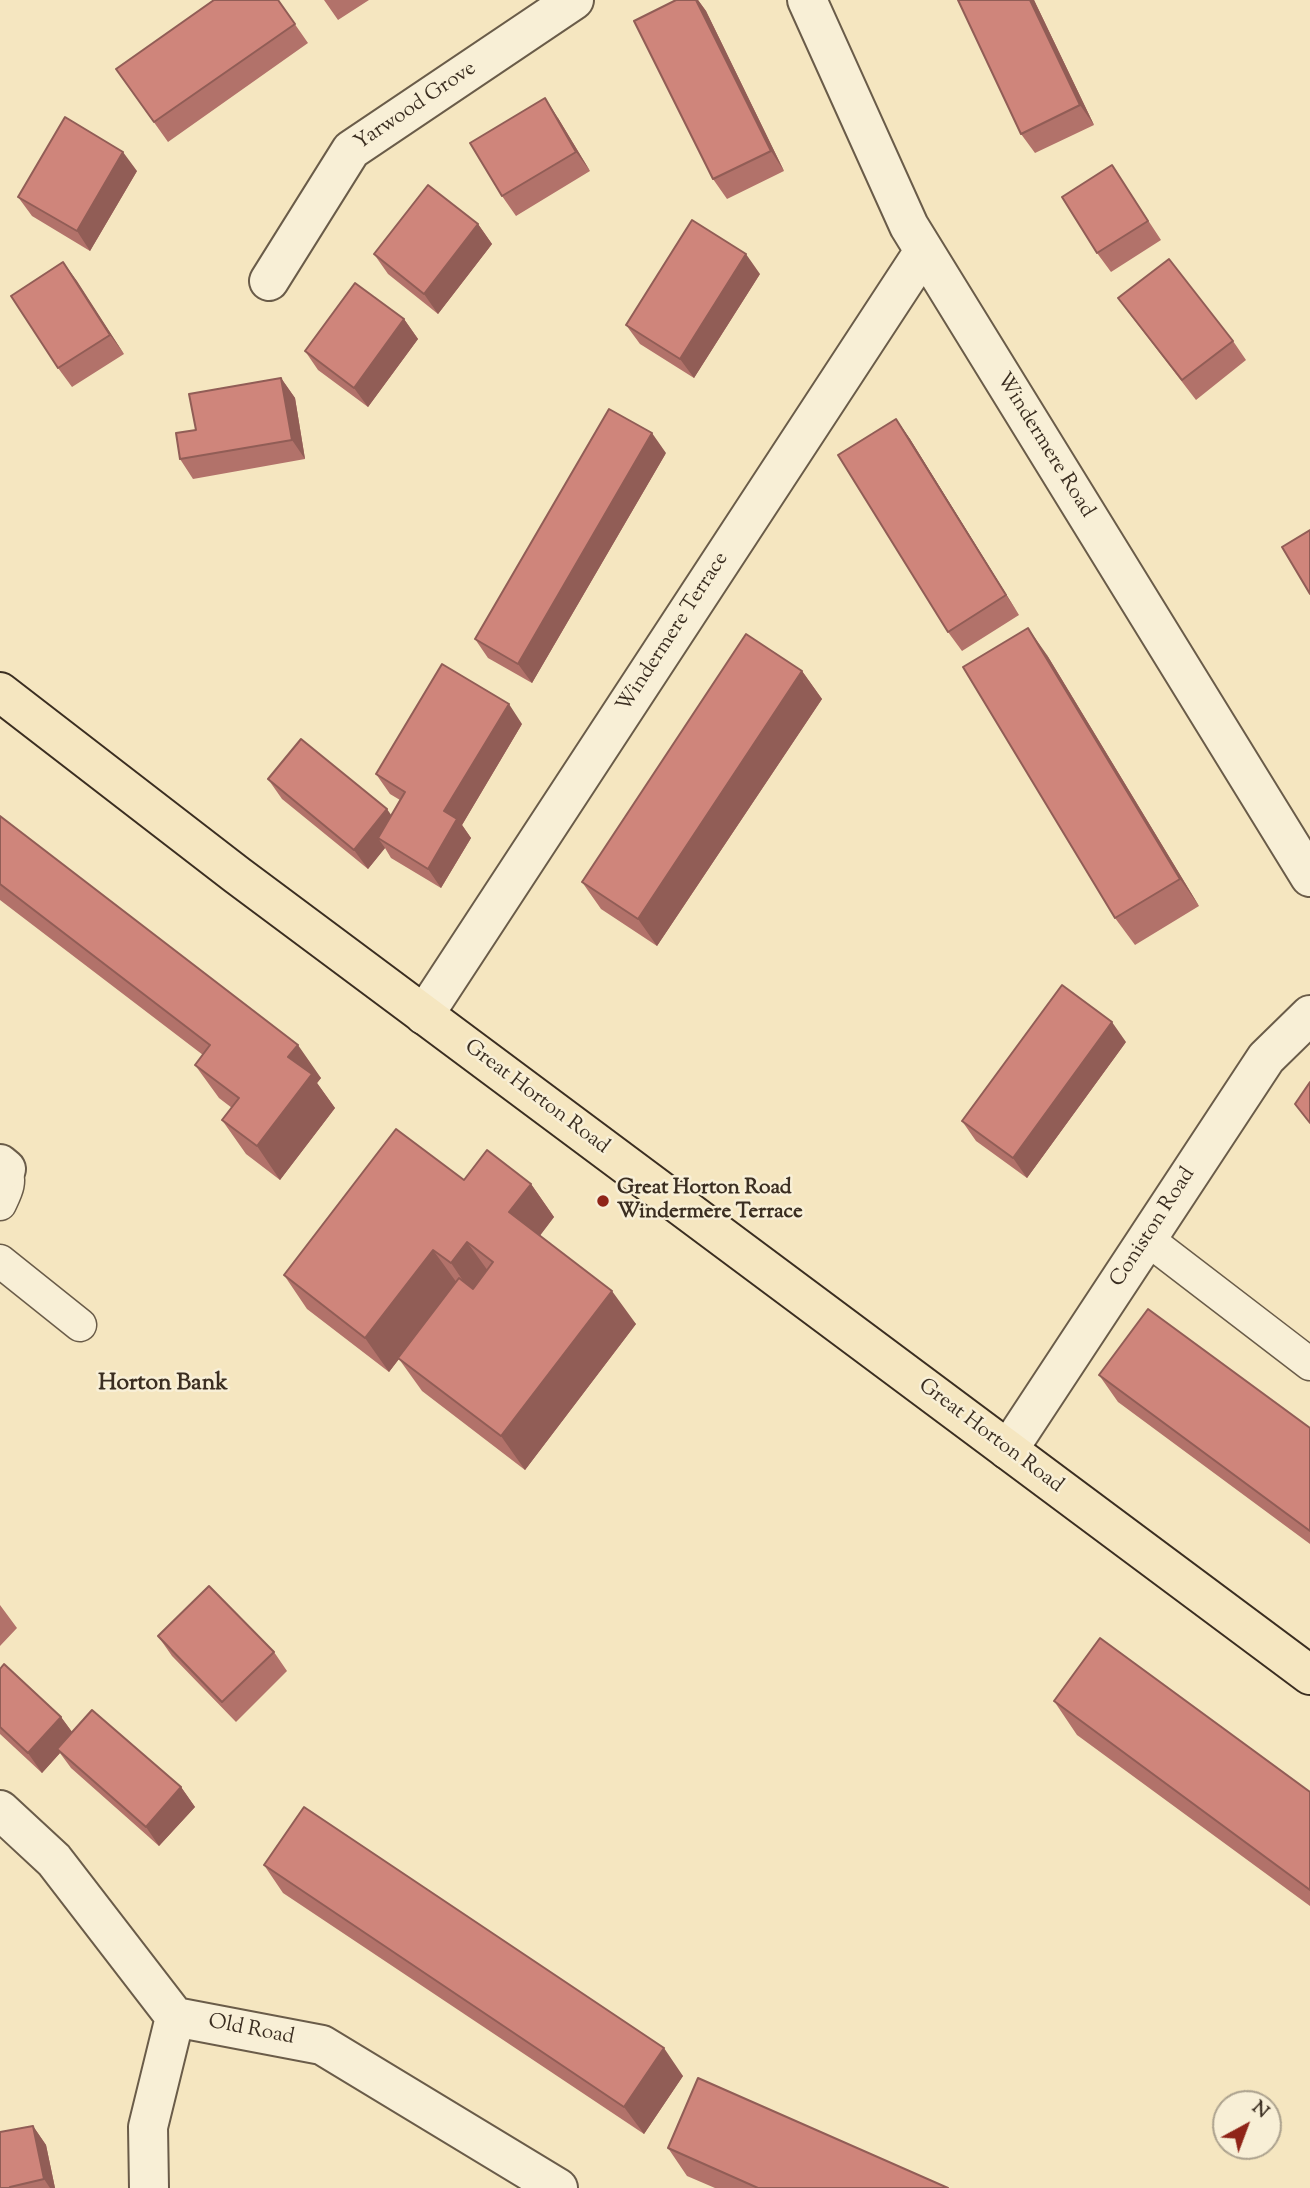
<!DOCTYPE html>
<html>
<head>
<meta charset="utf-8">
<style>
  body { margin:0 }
  #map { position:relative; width:1310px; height:2188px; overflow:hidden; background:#f5e6c0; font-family:"Sorts Mill Goudy",serif }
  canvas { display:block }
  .north { position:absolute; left:1212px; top:2090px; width:70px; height:70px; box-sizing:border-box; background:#f8efd6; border:2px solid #aca28e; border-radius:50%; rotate:41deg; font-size:19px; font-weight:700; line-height:28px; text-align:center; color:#3b2e21 }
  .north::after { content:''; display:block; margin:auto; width:24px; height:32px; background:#8f2418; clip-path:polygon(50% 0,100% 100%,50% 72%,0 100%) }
</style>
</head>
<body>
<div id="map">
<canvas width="1310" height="2188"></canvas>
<div class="north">N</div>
</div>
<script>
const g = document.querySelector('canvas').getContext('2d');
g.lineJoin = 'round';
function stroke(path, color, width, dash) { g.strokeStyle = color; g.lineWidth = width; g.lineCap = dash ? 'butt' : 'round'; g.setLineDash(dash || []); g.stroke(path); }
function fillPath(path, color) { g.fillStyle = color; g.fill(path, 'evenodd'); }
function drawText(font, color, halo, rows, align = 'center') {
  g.font = font + ' "Sorts Mill Goudy",serif'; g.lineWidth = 5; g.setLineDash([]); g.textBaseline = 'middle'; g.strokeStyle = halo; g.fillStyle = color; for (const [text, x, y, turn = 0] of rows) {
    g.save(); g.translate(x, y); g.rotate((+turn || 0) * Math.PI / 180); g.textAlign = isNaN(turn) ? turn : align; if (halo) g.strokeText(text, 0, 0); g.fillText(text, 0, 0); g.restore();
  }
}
const service = new Path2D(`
  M0,1204C6,1191 11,1183 6,1169
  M1147,1239L1310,1364
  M0,1261L80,1325`);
const minor = new Path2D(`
  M807,0L909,226L1310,877
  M269,281L351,150L574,0
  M424,1015L924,251
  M0,1164L6,1169
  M1008,1450L1266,1058L1310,1015
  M0,1810L54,1860L175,2017L322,2045L558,2188
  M149,2188L148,2127L175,2017`);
const primary = new Path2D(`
  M0,692L237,875L1310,1675`);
stroke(service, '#6a5c49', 35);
stroke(minor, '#6a5c49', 42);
stroke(primary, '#3b2e21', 42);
stroke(service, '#f8efd6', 32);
stroke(minor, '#f8efd6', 38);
stroke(primary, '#f5e6c0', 38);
fillPath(new Path2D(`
  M278,0L308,43L168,142L116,69Z
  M324,0H369L338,20Z
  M676,0H698L706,11L784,171L727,199L713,179Z
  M958,0H1034L1094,125L1035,153L1021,134Z
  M558,118L590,171L516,216L502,196Z
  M137,171L90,251L32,216L18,197Z
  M1125,185L1161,240L1111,272L1097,253Z
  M478,224L492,244L438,314L388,274L374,254Z
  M63,262L124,354L72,387L58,368Z
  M760,274L694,378L640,344L626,325Z
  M1118,298L1233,341L1246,360L1196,400L1132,317Z
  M404,319L418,339L368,407L318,370L305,351Z
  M281,378L295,398L305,459L193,479L180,459L196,430Z
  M896,419L910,439L1019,615L962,651L948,632Z
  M666,453L532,683L488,658L475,639Z
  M1047,655L1199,906L1135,945L1115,918Z
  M802,671L822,699L657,946L601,909L582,882Z
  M522,724L462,825L471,838L441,888L391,858L385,848L368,869L282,799L268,779L391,815L400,800L390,794L376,774Z
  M0,816L321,1078L317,1083L335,1108L280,1180L246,1154L222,1120L232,1108L219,1098L195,1065L203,1055L0,900Z
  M1126,1042L1027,1178L976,1141L962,1121Z
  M464,1180L531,1184L554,1217L540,1235L636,1324L525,1470L422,1391L399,1359L389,1372L307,1309L284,1275Z
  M1099,1375L1310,1428V1544L1118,1402Z
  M0,1605L17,1628L0,1646Z
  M158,1636L274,1652L287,1671L236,1722L172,1656Z
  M0,1669L61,1717L72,1732L181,1787L195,1807L159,1846L71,1768L60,1753L42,1773L0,1734Z
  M1054,1701L1310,1792V1906L1077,1735Z
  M264,1865L683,2076L644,2134L283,1893Z
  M33,2126L46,2145L55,2188H0Z
  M668,2148L948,2188H715L687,2176Z`), '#b2726a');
fillPath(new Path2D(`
  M696,0H698L706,11L784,171L771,151Z
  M1030,0H1034L1094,125L1080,105Z
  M545,98L558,118L590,171L576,152Z
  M123,152L137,171L90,251L77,231Z
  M478,224L492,244L438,314L424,294Z
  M746,254L760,274L694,378L680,359Z
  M63,262L77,281L124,354L110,335Z
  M404,319L418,339L368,407L354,388Z
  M281,378L295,398L305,459L292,440Z
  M896,419L910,439L1019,615L1006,595Z
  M652,433L666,453L532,683L518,664Z
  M1028,628L1047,655L1199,906L1180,879Z
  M802,671L822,699L657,946L638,919Z
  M509,704L522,724L462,825L471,838L441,888L428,869L444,811Z
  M387,809L401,829L378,838L385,848L368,869L354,850Z
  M1112,1022L1126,1042L1027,1178L1013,1158Z
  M298,1045L321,1078L317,1083L335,1108L280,1180L257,1146L288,1057Z
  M531,1184L554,1217L533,1245L509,1212Z
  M467,1242L491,1275L474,1297L451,1263Z
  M433,1250L457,1283L389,1372L365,1338Z
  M612,1291L636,1324L525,1470L501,1436Z
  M61,1717L75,1736L57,1749L60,1753L42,1773L28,1753Z
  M181,1787L195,1807L159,1846L146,1827Z
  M664,2048L683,2076L644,2134L624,2107Z
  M33,2126L46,2145L55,2188H50L44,2179Z`), '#915d56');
const building = new Path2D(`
  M214,0H278L295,24L154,122L116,69Z
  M676,0H696L771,151L713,179L634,21Z
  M958,0H1030L1080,105L1021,134Z
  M545,98L576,152L502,196L470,143Z
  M65,117L123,152L77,231L18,197Z
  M1112,165L1148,221L1097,253L1062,197Z
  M428,185L478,224L424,294L374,254Z
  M692,220L746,254L680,359L626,325Z
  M1169,259L1233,341L1182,380L1118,298Z
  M63,262L110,335L58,368L11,296Z
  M355,283L404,319L354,388L305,351Z
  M281,378L292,440L180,459L176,433L196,430L189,394Z
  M609,409L652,433L518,664L475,639Z
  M896,419L1006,595L948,632L838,455Z
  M1310,530V594L1282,547Z
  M1028,628L1180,879L1115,918L963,667Z
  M746,634L802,671L638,919L582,882Z
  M442,664L509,704L444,811L457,819L428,869L378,838L405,792L376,774Z
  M301,739L387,809L354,850L268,779Z
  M0,816L298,1045L288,1057L312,1074L257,1146L222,1120L239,1098L195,1065L210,1045L0,884Z
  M1062,985L1112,1022L1013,1158L962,1121Z
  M1310,1082V1123L1295,1104Z
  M396,1129L464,1180L487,1150L531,1184L509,1212L612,1291L501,1436L398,1358L459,1278L473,1289L493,1262L467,1242L451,1263L433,1250L365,1338L284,1275Z
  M1148,1309L1310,1428V1531L1099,1375Z
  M209,1586L274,1652L222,1702L158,1636Z
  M1100,1638L1310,1792V1890L1054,1701Z
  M4,1664L61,1717L28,1753L0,1727V1669Z
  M92,1710L181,1787L146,1827L57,1749Z
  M304,1807L664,2048L624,2107L264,1865Z
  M698,2078L948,2188H758L668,2148Z
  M33,2126L44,2179L10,2187V2188H0V2132Z`);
fillPath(building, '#cf857b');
stroke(building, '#915d56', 2);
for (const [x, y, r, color] of [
  [603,1201,7,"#8f2418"]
]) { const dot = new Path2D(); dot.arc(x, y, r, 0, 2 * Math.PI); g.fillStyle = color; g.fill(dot); stroke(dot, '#f8efd6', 2.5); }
drawText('21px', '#3b2e21', '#f8efd6', [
  ["Yarwood Grove",416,107,-34],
  ["Windermere Road",1044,446,58],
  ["Windermere Terrace",674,633,-57],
  ["Great Horton Road",536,1098,37],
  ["Coniston Road",1154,1228,-57],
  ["Great Horton Road",990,1437,37],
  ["Old Road",251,2031,11]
]);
drawText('bold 21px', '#3b2e21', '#f8efd6', [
  ["Great Horton Road",617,1189],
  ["Windermere Terrace",617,1213]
], 'left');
drawText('bold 23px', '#3b2e21', '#f8efd6', [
  ["Horton Bank",163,1385]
]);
</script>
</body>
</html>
